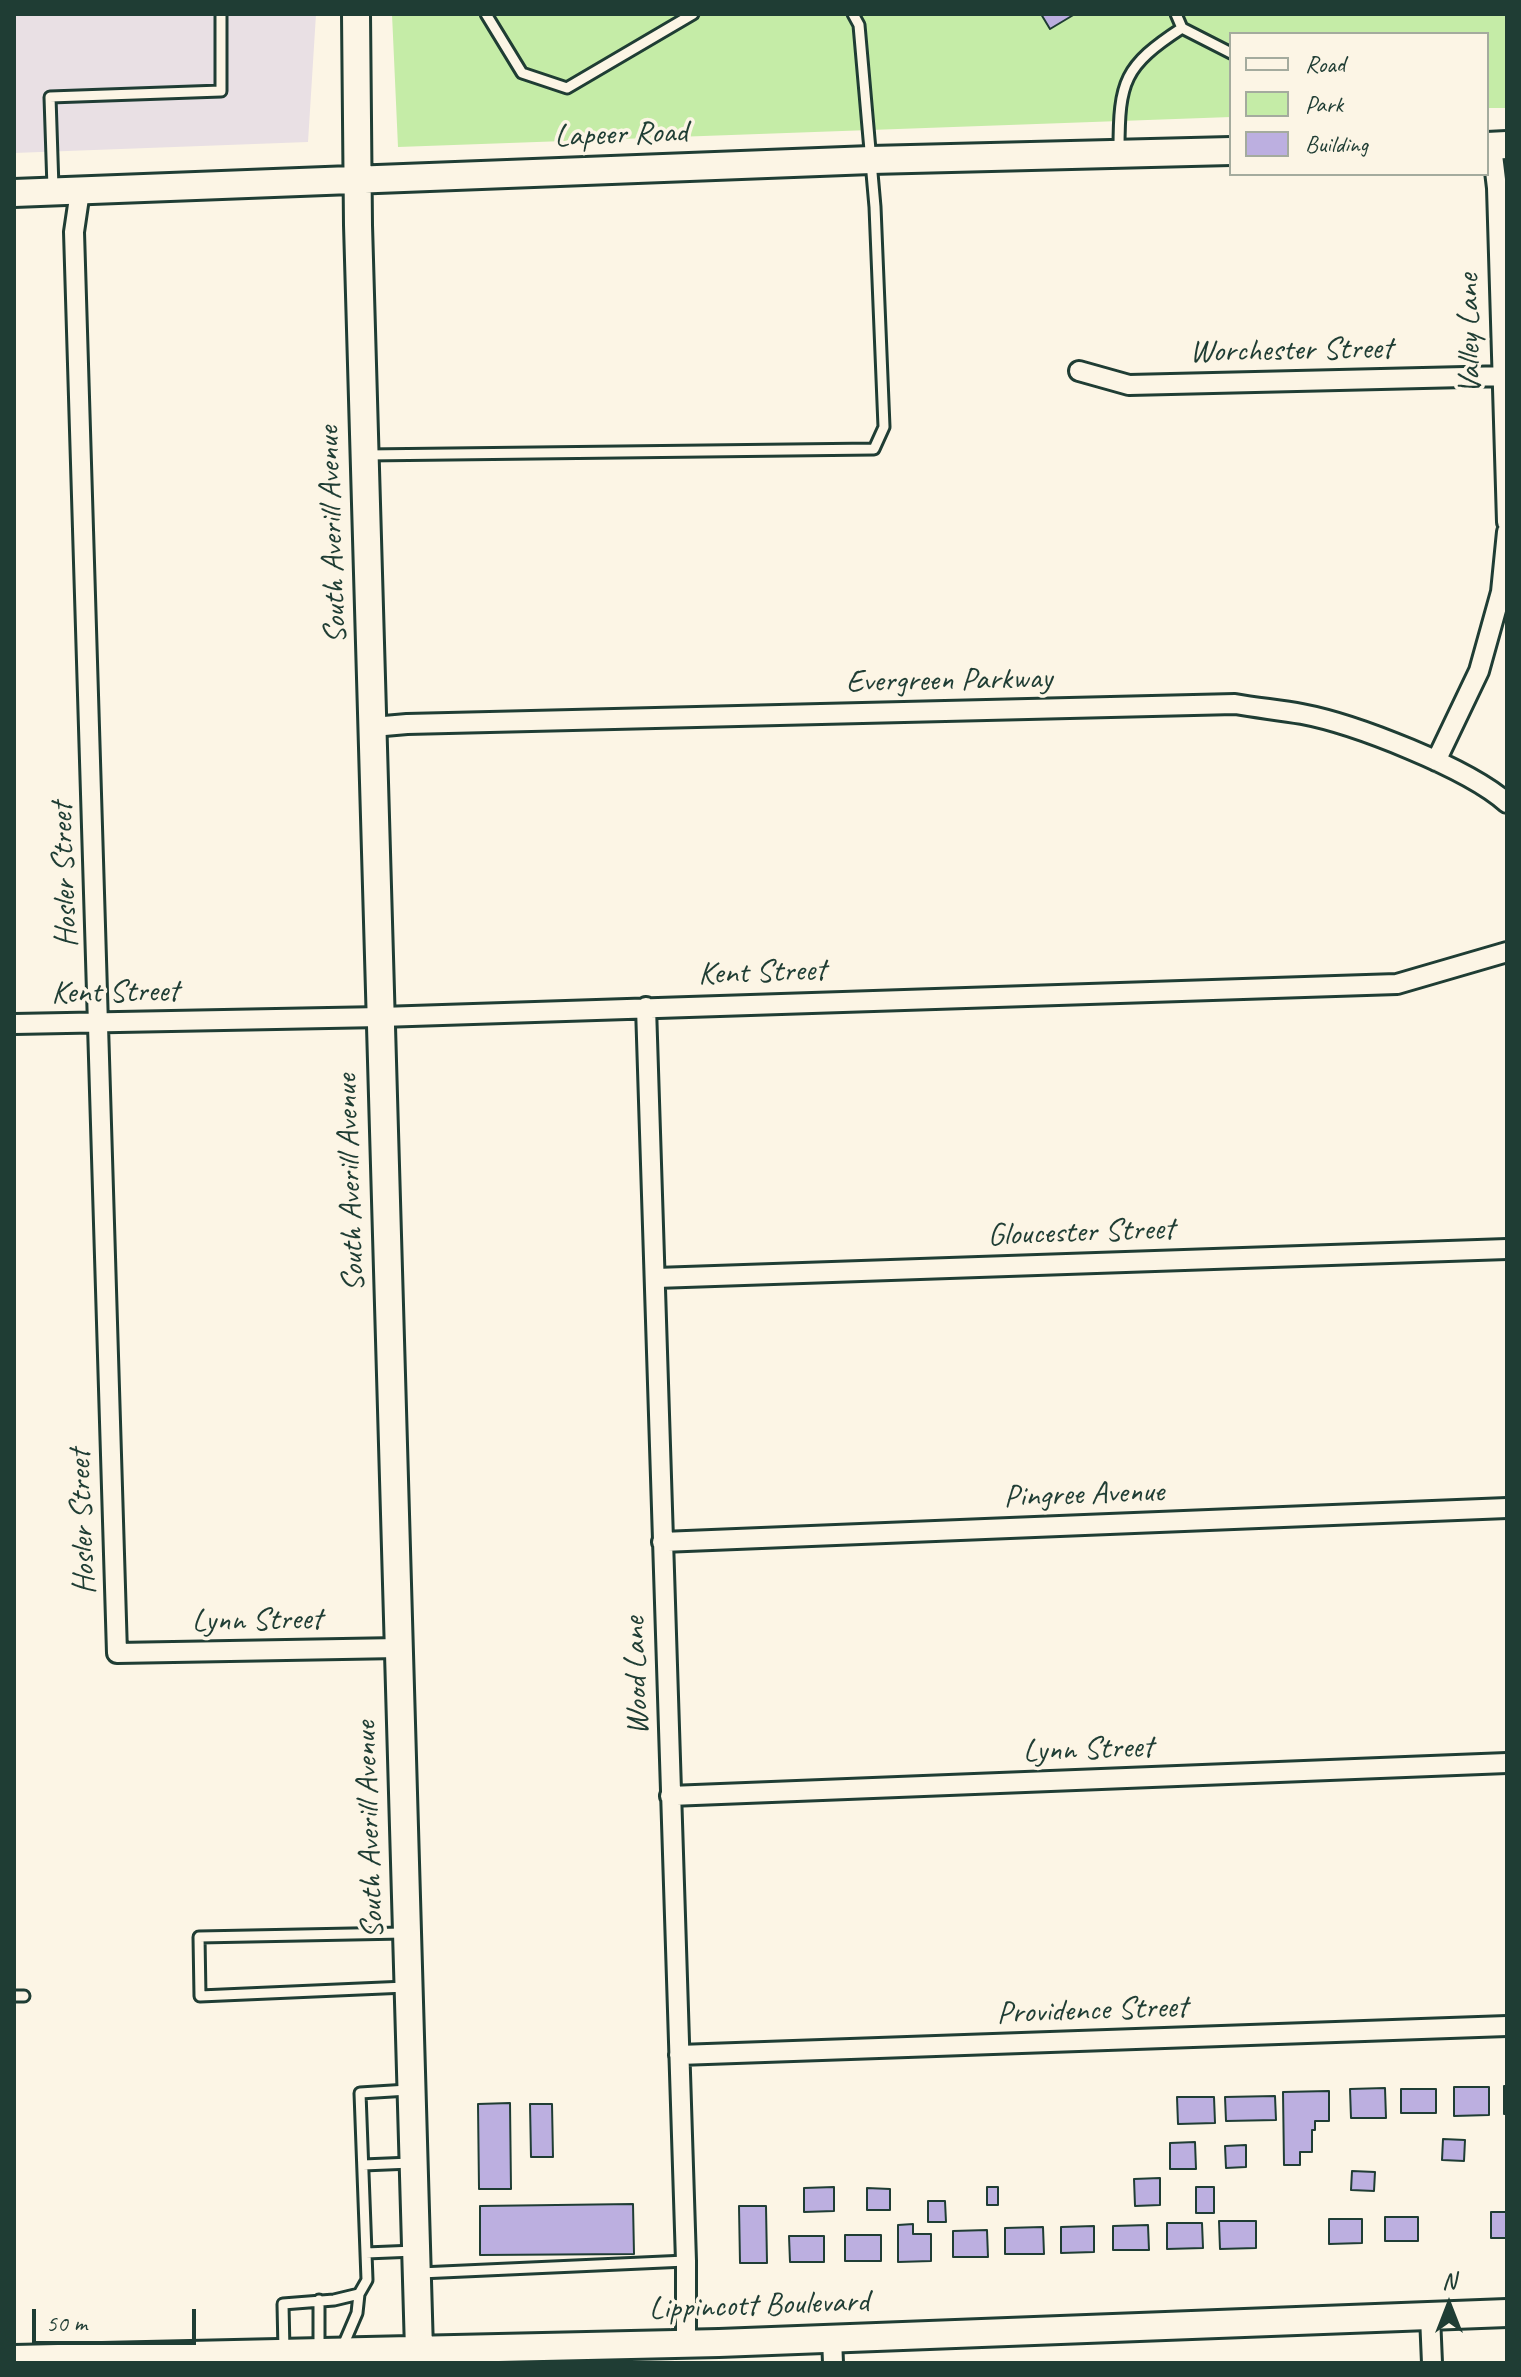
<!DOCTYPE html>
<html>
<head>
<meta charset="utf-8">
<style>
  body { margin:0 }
  #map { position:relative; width:1521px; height:2377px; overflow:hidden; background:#fcf5e5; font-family:Caveat,sans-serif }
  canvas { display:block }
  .frame { position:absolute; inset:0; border:16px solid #1f3d34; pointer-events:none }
  .legend { position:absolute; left:1229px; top:32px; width:260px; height:144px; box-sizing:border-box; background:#fcf5e5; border:2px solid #a4ab9e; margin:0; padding:10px 14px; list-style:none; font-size:24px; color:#1f3d34 }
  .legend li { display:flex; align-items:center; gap:16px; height:40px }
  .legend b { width:40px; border:2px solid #a4ab9e }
  .north { position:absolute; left:1409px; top:2265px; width:80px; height:80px; -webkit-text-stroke:6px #fcf5e5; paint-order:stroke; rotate:0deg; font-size:22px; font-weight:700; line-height:32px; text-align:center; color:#1f3d34 }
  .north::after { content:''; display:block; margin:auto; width:28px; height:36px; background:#1f3d34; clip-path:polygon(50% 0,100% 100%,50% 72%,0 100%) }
  .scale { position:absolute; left:32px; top:2309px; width:164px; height:36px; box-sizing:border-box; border:4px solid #1f3d34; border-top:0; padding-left:10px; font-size:24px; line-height:28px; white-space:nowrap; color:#1f3d34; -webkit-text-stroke:6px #fcf5e5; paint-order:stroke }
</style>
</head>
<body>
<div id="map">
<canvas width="1521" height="2377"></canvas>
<div class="frame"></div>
<ul class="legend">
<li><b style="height:10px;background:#fcf5e5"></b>Road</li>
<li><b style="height:22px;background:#c5eca7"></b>Park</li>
<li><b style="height:22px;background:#bcafe0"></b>Building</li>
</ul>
<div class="north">N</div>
<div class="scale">50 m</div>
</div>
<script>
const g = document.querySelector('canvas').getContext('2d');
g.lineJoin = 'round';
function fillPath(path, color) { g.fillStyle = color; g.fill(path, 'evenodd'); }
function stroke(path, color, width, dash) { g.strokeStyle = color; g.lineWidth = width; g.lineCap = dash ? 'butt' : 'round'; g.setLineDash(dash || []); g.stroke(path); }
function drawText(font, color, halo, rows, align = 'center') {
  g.font = font + ' Caveat,sans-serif'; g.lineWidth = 7; g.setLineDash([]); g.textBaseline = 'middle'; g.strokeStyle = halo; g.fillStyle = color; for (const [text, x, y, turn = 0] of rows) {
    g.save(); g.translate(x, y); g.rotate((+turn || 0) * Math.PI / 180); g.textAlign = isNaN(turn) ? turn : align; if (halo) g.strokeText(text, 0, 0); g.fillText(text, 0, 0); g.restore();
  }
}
fillPath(new Path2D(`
  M14,14H316L308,142L14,153Z`), '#e9e0e4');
fillPath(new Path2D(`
  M392,14H1507V108H1487V34H1231V117L398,147Z`), '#c5eca7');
const building = new Path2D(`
  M1041,14H1075L1050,29Z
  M1504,2086H1507V2114H1504Z
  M1454,2087H1489V2115L1454,2116Z
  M1385,2088L1386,2118H1351L1350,2089Z
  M1401,2089H1436V2113H1401Z
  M1329,2091V2121H1315V2130H1312V2152H1300V2165H1284L1283,2092Z
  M1275,2096L1276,2120L1226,2121L1225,2097Z
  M1177,2097H1214L1215,2123L1178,2124Z
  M510,2103L511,2189H479L478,2104Z
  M530,2104H552L553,2157H531Z
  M1443,2139L1465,2140L1464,2161L1442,2160Z
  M1195,2142L1196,2169H1170V2143Z
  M1246,2145V2167L1226,2168L1225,2146Z
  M1352,2171L1375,2172L1374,2191L1351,2190Z
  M1160,2178V2205L1135,2206L1134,2179Z
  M834,2187V2211L804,2212V2188Z
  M987,2187H998V2205H987Z
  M1196,2187H1214V2213H1196Z
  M867,2188L890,2189V2210H867Z
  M928,2201H945L946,2222H928Z
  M633,2204L634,2254L480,2255V2206Z
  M739,2206H766L767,2263H740Z
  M1491,2212H1507V2238H1491Z
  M1385,2217H1418V2241H1385Z
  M1329,2219H1362V2243L1329,2244Z
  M1219,2221H1256V2248L1220,2249Z
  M1167,2223H1202L1203,2248L1167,2249Z
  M913,2224V2234H931V2261L898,2262V2225Z
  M1148,2225L1149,2250H1113V2226Z
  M1094,2226V2252L1061,2253V2227Z
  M1043,2227L1044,2254H1005V2228Z
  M987,2230L988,2257H953V2231Z
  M845,2235H881V2261H845Z
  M789,2236H824V2262H790Z`);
fillPath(building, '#bcafe0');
stroke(building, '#1f3d34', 2);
const lane = new Path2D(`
  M486,14L522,73L567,88L693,14
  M1176,14L1182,28L1231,53
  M1119,150C1119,81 1124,66 1182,28
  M53,188L50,97L221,91V14
  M366,455L874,449L884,427L875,207L859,25L853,14
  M403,1933L199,1937L200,1996L406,1987
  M14,1996H24
  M408,2090L360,2093L366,2253L415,2251
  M363,2165L411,2163
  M420,2273L686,2261
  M319,2300V2349
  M342,2348L357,2313L359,2294
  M284,2351L283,2304L334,2300L359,2294L367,2280L366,2253`);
const street = new Path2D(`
  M1492,146L1497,188L1507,522
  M80,191L74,232L117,1653L399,1648
  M1079,371L1129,385L1507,376
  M373,727L407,724L1235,704C1257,708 1280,710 1302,714C1355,724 1468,768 1507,803
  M1436,761L1479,671L1501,592L1507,532
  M646,1007L686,2261V2343
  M14,1024L381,1017L1397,984L1507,952
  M656,1278L1507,1249
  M662,1542L1507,1508
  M670,1796L1507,1763
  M679,2055L1507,2026
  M1430,2316L1432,2363
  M832,2338L833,2363`);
const secondary = new Path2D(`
  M356,14L358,225L419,2349
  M1487,146L1507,145
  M14,193L871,160L1231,151
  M14,2359L719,2343L1507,2313`);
stroke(lane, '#1f3d34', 15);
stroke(street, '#1f3d34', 24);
stroke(secondary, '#1f3d34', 32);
stroke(lane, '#fcf5e5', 9);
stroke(street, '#fcf5e5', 18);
stroke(secondary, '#fcf5e5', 26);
drawText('32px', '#1f3d34', '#fcf5e5', [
  ["Lapeer Road",621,135,-2],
  ["Valley Lane",1470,334,-91],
  ["Worchester Street",1291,351,-1],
  ["South Averill Avenue",333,535,-92],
  ["Evergreen Parkway",949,681,-1],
  ["Hosler Street",65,875,-92],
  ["Kent Street",762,973,-2],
  ["Kent Street",115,993,-1],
  ["South Averill Avenue",351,1183,-92],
  ["Gloucester Street",1081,1233,-2],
  ["Pingree Avenue",1084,1495,-2],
  ["Hosler Street",83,1522,-92],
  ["Lynn Street",257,1621,-1],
  ["Wood Lane",637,1676,-92],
  ["Lynn Street",1088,1750,-2],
  ["South Averill Avenue",370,1830,-92],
  ["Providence Street",1092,2011,-2],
  ["Lippincott Boulevard",759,2306,-2]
]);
</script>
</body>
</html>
